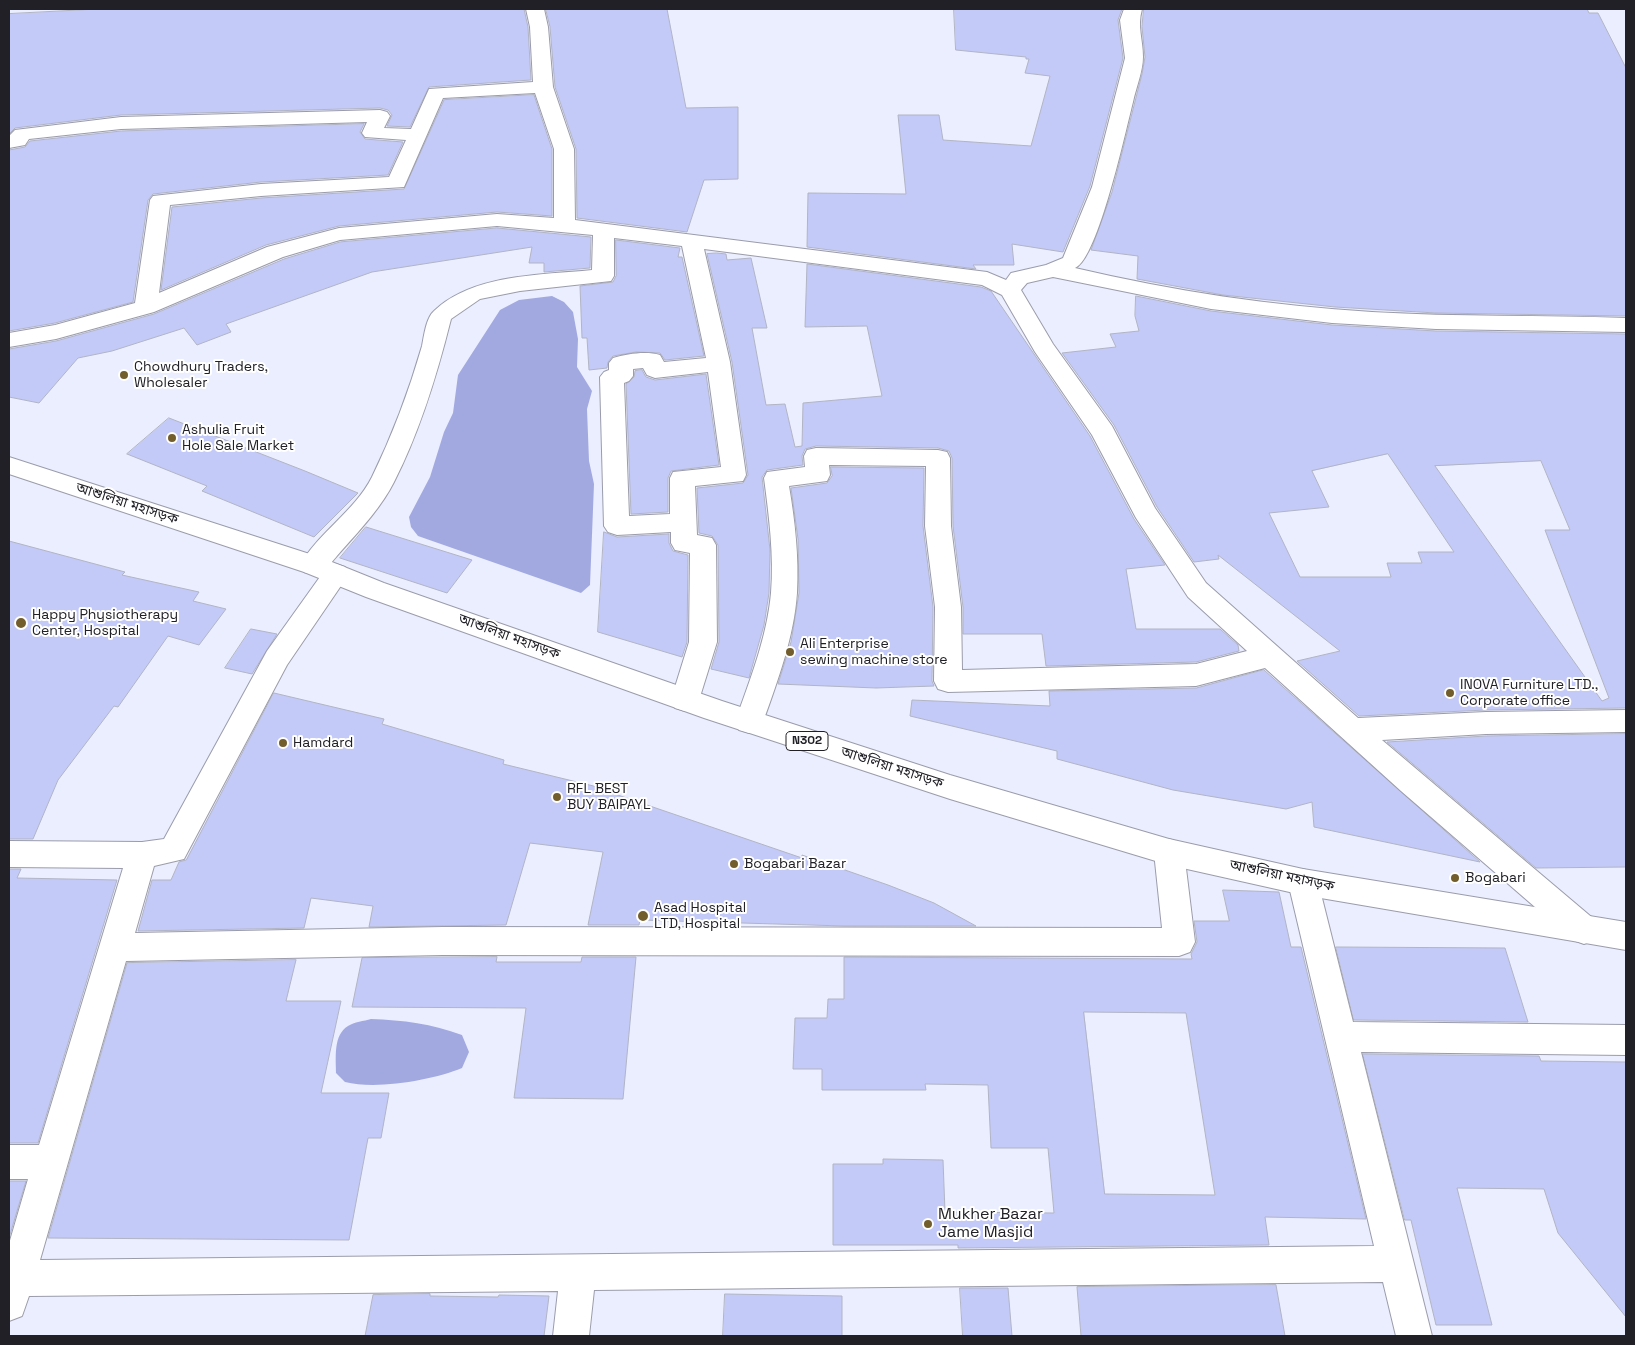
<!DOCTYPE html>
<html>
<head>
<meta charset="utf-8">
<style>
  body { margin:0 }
  #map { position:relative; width:1635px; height:1345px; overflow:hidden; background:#ebeefe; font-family:"Space Grotesk",sans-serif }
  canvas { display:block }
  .frame { position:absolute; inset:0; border:10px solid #202026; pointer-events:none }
</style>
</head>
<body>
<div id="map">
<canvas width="1635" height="1345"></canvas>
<div class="frame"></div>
</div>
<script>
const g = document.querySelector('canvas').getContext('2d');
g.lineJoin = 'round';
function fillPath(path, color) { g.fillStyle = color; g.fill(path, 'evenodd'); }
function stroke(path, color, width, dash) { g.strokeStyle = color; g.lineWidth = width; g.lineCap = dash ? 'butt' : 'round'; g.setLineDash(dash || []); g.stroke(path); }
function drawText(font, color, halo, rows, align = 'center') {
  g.font = font + ' "Space Grotesk","Noto Sans Bengali",sans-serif'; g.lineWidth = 4; g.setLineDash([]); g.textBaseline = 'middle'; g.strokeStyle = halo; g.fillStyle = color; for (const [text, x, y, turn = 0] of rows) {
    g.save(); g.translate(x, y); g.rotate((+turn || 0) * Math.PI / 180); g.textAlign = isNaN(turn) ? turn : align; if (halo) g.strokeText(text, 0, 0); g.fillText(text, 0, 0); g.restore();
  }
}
fillPath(new Path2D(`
  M552,296L564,302L573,312L578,339L577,367L592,391L587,409L589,461L594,484L590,585L581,593L418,536L411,527L409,517L430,477L444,432L453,413L458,375L500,310L519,300Z
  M371,1019C403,1020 432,1024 462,1035L469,1052L462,1068C433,1080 377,1090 345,1082L336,1073C336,1058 333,1035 348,1026C354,1022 364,1021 371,1019Z`), '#a2a9e0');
const building = new Path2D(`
  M98,9H524L528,27L531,80L429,87L410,127L387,126L392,115L388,110L380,108L121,115L15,128L9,134V14Z
  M546,9H667L686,108L738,107V179L704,180L687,232L577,218L576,149L555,87L550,27Z
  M954,9H1122L1118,20L1123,58L1090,186L1063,252L1012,244L1014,265H973L976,269L807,247L808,193L906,194L898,115H939L943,140L1031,146L1050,76L1025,73L1029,59H1026V57L956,50Z
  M1144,9H1587L1589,13H1598L1626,68V316L1436,313L1335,307L1223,295L1137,279L1138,256L1091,250L1112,192L1142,74L1145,57L1142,27Z
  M534,95L552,149V216L497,212L339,226L266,245L161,290L172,207L261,198L404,189L444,100Z
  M364,124L360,132L365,139L403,142L388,175L261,182L153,194L148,200L133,302L55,323L9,331V150L25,147L30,141L121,131Z
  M497,228L591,237L590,268L544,272V263H529L532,247L372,272L226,324L231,332L197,345L184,328L112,351L78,358L39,403L9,397V349L56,341L154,314L284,259L340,242Z
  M616,240L680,248L678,257H682L704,356L665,360L660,353L636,352L613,356L608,362L607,368L589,370L587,338H582L580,286L613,282L616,276Z
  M717,253L726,254L727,260L751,258L767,328H752L766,405L785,404L795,447L802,446L803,403L882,396L867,326L805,327L807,264L981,287L991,291L1090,436L1134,519L1165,565L1126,569L1136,629H1220L1238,645L1239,651L1196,662L1046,666L1042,634H963V607L953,526L952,458L949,451L938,448L816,446L805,449L802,456L803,465L767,470L762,477L770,550L769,593L764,625L749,678L711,669L719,642L718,545L712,536L699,533L697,488L743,483L748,475L732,362L707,254Z
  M1136,296L1211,311L1332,325L1436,331L1626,334V708L1486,710L1359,716L1297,661L1340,651L1218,555L1219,559L1194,562L1157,507L1114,425L1062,353L1116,347L1110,334L1139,331L1135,316ZM1388,454L1454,552H1418L1422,563H1387L1391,577H1300L1269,513L1329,507L1312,471ZM1541,461L1570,530H1545L1609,698L1602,701L1435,466Z
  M642,370L646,377L655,380L706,374L719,465L671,471L668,478V512L631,514L626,384L634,377L635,371Z
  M169,418L305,471L358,493L314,537L202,491L207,486L127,454Z
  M831,467L924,468L923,526L933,607L932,681L934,686L876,688L778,684L791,642L799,593L798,539L791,488L827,483L832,476Z
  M366,527L472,560L447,593L340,558Z
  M604,532L617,537L669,534V543L673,551L688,555L687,642L682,657L598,632Z
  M9,541L125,572L122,575L199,592L193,601L226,609L199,645L168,636L118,707L114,706L58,780L33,839H9Z
  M251,629L277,634L252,674L225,668Z
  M1264,670L1480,862L1314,827L1312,802L1286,809L1173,790L1057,759V751L910,716L912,700L1050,706L1049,691L1196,688Z
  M274,693L384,719L382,724L504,760L503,764L610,790L609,792L802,858V855L888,885L934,903L976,926H844L640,920L639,925H588L603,852L530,843L506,925L369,927L373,906L311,898L304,928L138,931L152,880H171L179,862L186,860Z
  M1626,734V867L1536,868L1387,742L1486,736Z
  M9,869H21L17,878L117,880L38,1143H9Z
  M1223,890L1279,892L1291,947H1301L1366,1219L1265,1217L1269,1245L958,1248V1245H833V1164H883V1159L943,1160L945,1212L1054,1213L1048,1148H991L988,1085L925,1084L926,1090H822V1069H793L795,1018H827L828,999H844V957L1192,959L1191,954L1197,942L1194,921H1229ZM1084,1012L1186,1013L1215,1195L1105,1194Z
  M1336,947L1505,948L1528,1022L1354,1020Z
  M497,957L496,962H581L582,957H636L623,1099L514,1098L526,1008L352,1007L362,958Z
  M296,960L286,1001H341L321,1093H389L381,1138H368L349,1240L48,1238L127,963Z
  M1363,1054L1539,1056L1541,1061L1626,1062V1317L1558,1233L1544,1189L1457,1188L1492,1325H1436L1411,1220H1405Z
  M9,1181H26L9,1238Z
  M1276,1285L1285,1336H1081L1077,1287Z
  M960,1288H1008L1012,1336H963Z
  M430,1294V1296L498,1297L499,1295L549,1296L544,1336H365L373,1295Z
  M725,1294L842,1296V1336H723Z`);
fillPath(building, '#c4caf8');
stroke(building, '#b1b4c4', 1);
const minor = new Path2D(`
  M526,9H544L548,27L553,87L574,149L575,220L987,272L1006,280L1011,273L1046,265L1063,258L1092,187L1125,58L1120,20L1124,9H1142C1137,27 1143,39 1143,57C1143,71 1136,88 1133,102C1126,129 1098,259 1075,268C1173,291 1272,306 1372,312C1457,317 1542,315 1626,318V332L1436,329L1332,323L1211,309L1053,277L1027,283L1021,290L1053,344L1112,426L1155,508L1206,583L1358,718L1486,712L1626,710V732L1486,734L1382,740L1595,920L1600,930L1595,940L1584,944L1573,940L1401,791L1265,668L1196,686L948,692L938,689L934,681L935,607L925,526L926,466L829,465L830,475L827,481L789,486C795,521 799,557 797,593C794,637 778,680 763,722L759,730L749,733L739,730L735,722C750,680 767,637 771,593C774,555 769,516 764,478L767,472L805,467L804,456L807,450L816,448L938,450L947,452L950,458L951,526L961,607L962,670L1196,664L1247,651L1188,597L1136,518L1092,435L1035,352L1002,295L982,285L704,249L730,362L746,475L743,481L695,486L697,535L712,538L716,545L717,642L699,700L695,708L685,711L675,708L671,700L689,642L690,553L675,550L671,543V532L617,535L608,532L604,526L600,377L604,372L609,370V363L613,358C627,354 646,351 660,355L664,362L706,358L682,246L614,238V276L611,281L520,291L480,299L451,319C437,375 420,431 394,482C382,506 361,529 343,549C331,562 323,578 304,572L300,565C318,533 355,511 372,477C392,436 409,391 422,346C424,336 426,318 434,311C472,274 542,275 592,270L593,235L497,226L340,240L283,257L154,312L56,339L9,347V333L55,325L135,303L150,200L153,196L261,184L389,177L406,140L365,137L362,133L367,122L121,129L29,139L25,145L9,148V136L15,130L121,117L380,110L387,112L390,116L384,128L411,129L429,89L533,82L530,27ZM535,93L554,149V218L497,214L339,228L267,247L159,293L170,205L261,196L404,187L443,98ZM643,368L647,375L655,378L708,372L721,467L673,472L670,478V514L629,516L624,383L629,381L633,376V369Z
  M336,564L345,567L349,574L287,665L184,859L154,866L135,933L443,927L1162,928L1154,852L1158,843L1169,839L1180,843L1184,852L1195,942L1190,952L1179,956L443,955L126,961L40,1260L1374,1246L1288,882L1292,873L1303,869L1314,873L1318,882L1353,1022L1626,1025V1055L1361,1052L1432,1336H1396L1383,1282L594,1290L589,1336H553L558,1291L29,1296L22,1316L9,1321V1244L28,1179H9V1145H39L123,868L9,867V841L142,842L164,839L267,651L327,567Z`);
const trunk = new Path2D(`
  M9,457L322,558L384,583L722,701L950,775L1169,839L1303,869L1626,922V950L1303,895L1169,865L950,799L704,718L366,597L304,572L9,474Z`);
stroke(minor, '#9a9cab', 2);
stroke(trunk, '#9a9cab', 2);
fillPath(minor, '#fff');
fillPath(trunk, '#fff');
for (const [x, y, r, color] of [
  [124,375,5,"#725d2c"],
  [172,438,5,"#725d2c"],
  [21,623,6,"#725d2c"],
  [790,652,5,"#725d2c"],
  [1450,693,5,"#725d2c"],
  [283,743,5,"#725d2c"],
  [557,797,5,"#725d2c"],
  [734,864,5,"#725d2c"],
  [1455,878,5,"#725d2c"],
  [643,916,6,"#725d2c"],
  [928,1224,5,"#725d2c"]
]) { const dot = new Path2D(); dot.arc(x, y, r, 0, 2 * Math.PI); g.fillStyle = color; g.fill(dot); stroke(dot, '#fff', 2); }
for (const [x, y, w] of [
  [807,741,42]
]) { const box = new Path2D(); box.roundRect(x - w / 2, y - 9.5, w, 19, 4); g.fillStyle = '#fff'; g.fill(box); stroke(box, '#202026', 1); }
drawText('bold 12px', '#202026', null, [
  ["N302",807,741]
]);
drawText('14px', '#202026', '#fff', [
  ["Chowdhury Traders,",134,367],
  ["Wholesaler",134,383],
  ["Ashulia Fruit",182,430],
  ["Hole Sale Market",182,446],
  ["Happy Physiotherapy",32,615],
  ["Center, Hospital",32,631],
  ["Ali Enterprise",800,644],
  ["sewing machine store",800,660],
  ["INOVA Furniture LTD.,",1460,685],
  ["Corporate office",1460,701],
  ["Hamdard",293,743],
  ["RFL BEST",567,789],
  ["BUY BAIPAYL",567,805],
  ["Bogabari Bazar",744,864],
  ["Bogabari",1465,878],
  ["Asad Hospital",654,908],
  ["LTD, Hospital",654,924]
], 'left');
drawText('14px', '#202026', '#fff', [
  ["আশুলিয়া মহাসড়ক",127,504,18],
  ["আশুলিয়া মহাসড়ক",509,637,20],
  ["আশুলিয়া মহাসড়ক",892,768,18],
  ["আশুলিয়া মহাসড়ক",1282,876,12]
]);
drawText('16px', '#202026', '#fff', [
  ["Mukher Bazar",938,1215],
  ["Jame Masjid",938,1233]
], 'left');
</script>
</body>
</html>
